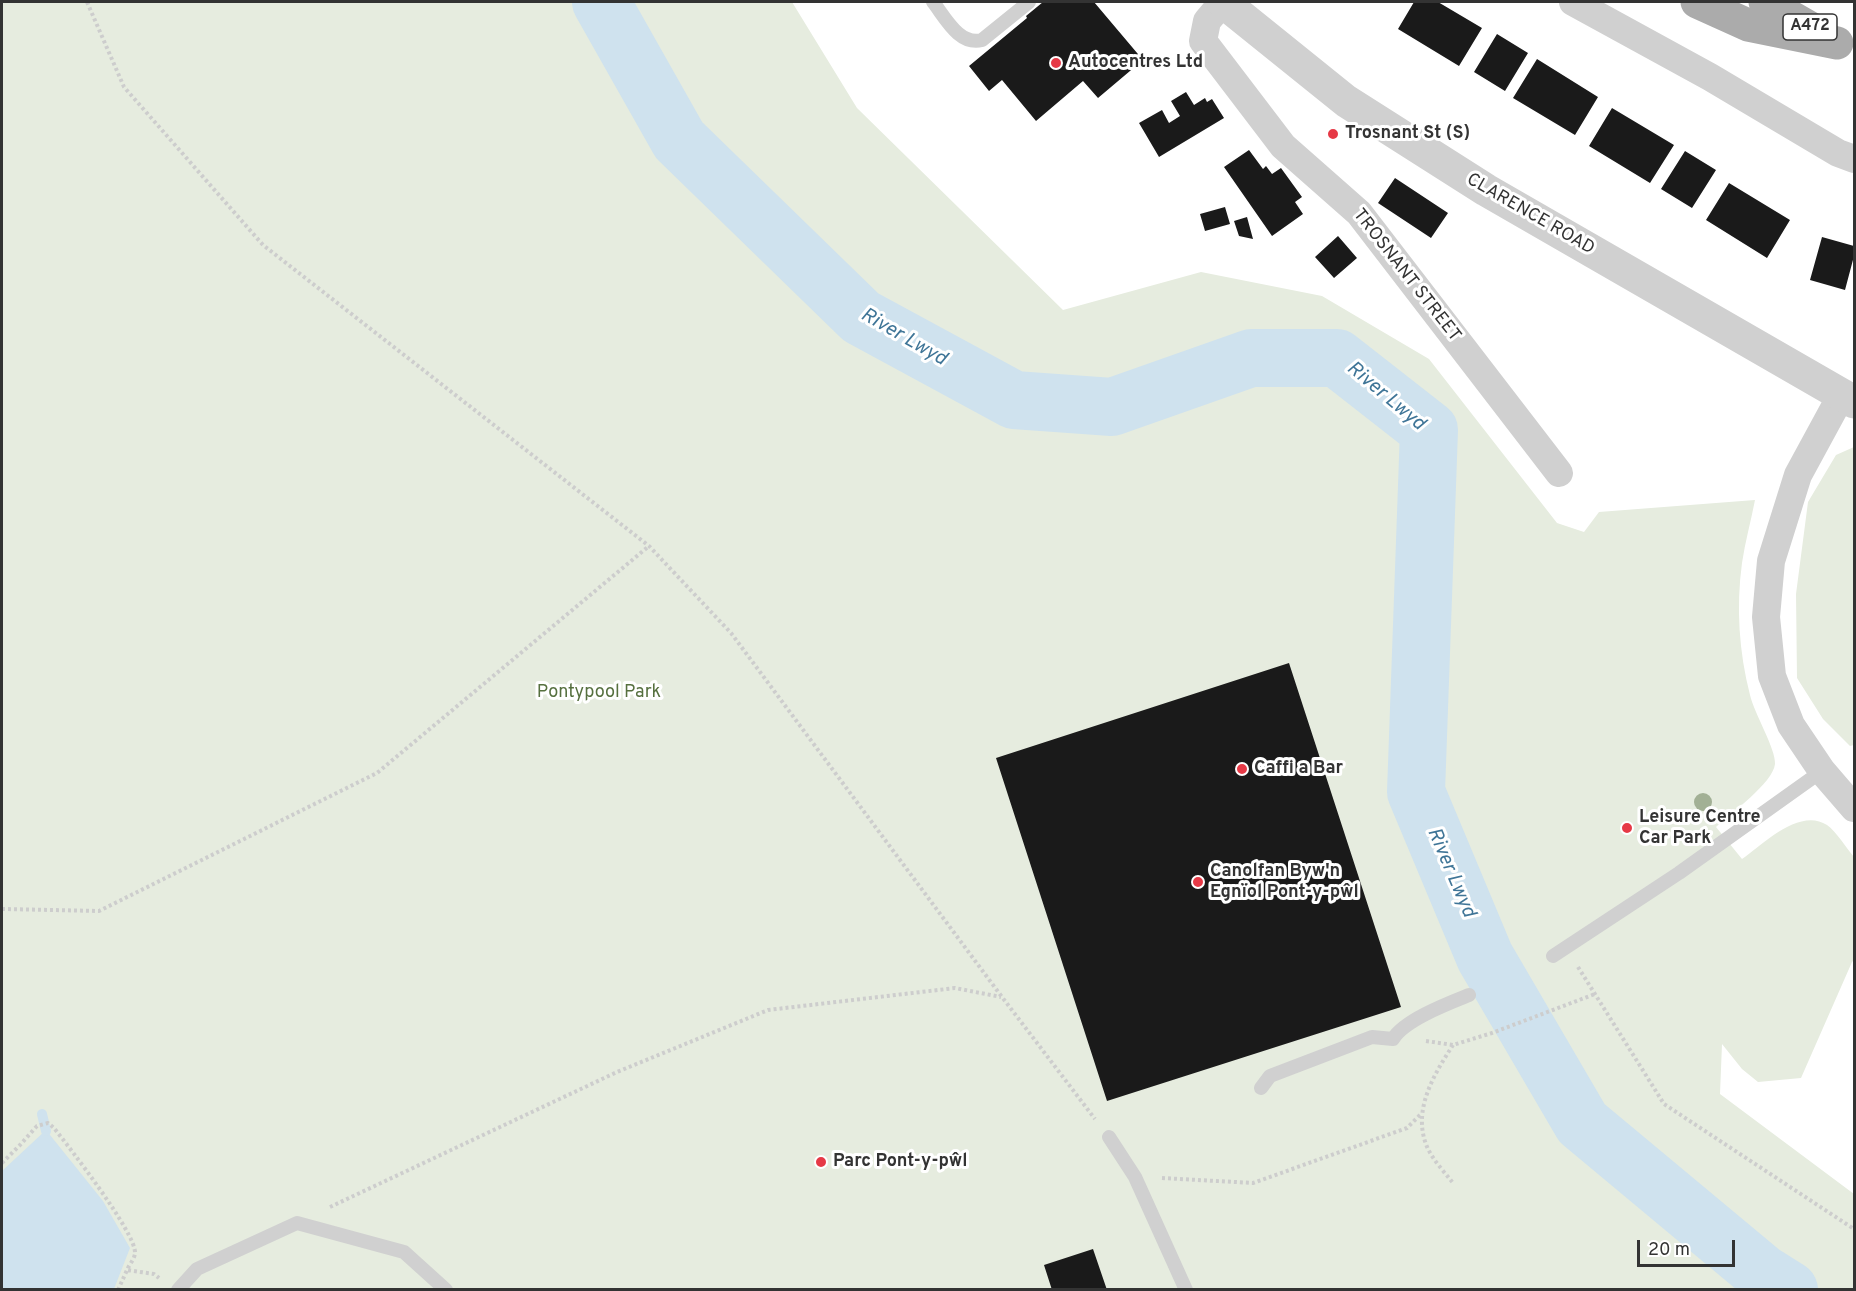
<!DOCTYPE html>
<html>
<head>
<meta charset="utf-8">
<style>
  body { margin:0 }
  #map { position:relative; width:1856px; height:1291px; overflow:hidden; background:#fff; font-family:Overpass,sans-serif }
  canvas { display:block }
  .frame { position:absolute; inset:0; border:3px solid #333; pointer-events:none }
  .scale { position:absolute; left:1637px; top:1240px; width:98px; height:27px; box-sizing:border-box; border:3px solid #333; border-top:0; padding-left:8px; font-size:18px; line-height:21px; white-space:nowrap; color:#333; -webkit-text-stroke:4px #fff; paint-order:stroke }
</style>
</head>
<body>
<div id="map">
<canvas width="1856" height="1291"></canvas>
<div class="frame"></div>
<div class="scale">20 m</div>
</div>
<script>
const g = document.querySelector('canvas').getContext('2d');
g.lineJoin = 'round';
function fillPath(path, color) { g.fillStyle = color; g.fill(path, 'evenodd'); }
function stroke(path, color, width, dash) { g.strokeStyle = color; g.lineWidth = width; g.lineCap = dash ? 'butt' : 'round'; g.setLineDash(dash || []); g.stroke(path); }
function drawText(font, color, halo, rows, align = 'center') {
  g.font = font + ' Overpass,sans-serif'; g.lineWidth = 6; g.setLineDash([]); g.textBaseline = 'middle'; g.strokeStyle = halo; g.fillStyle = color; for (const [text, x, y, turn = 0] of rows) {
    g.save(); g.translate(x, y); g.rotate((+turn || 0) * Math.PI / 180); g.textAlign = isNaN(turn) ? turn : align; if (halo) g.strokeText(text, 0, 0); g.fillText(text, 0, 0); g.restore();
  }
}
fillPath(new Path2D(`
  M2,2H792L857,108L1063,310L1201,272L1322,296L1429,359L1557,523L1584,532L1599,512L1755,500C1751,521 1745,542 1742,563C1736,607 1739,652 1750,695C1754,713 1776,749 1775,764C1773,783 1731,813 1716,827L1742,859C1763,844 1800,807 1827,825C1836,831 1847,849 1854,857V960L1852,962L1801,1078L1758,1082L1742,1069L1722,1044L1720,1094L1854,1194V1289L2,1290Z
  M1854,447V745L1850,746L1823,719L1797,678L1796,594L1808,502L1836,455Z`), '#e6ecdf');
fillPath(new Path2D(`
  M46,1130L103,1201L130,1248L114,1289H2V1171Z`), '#cfe2ee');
stroke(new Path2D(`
  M42,1114L46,1131`), '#cfe2ee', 10);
stroke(new Path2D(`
  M601,2L679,140L861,317L1014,400L1112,407L1251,358H1337L1429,430L1416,792L1485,957L1582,1123L1762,1273L1789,1290`), '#cfe2ee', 58);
fillPath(new Path2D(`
  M1043,2H1094L1143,60L1098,98L1083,81L1036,121L1002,80L989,91L969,66L1027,18L1026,16Z
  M1414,2H1438L1482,28L1459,66L1398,29Z
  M1497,34L1528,53L1505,91L1474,72Z
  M1537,59L1598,97L1575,135L1513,98Z
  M1186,92L1194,105L1205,98L1207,102L1212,99L1224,118L1159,157L1139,123L1162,110L1169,123L1180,116L1171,101Z
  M1612,108L1674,145L1650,183L1589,146Z
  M1249,150L1263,169L1266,166L1272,174L1281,168L1302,197L1295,202L1303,214L1272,236L1224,167Z
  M1685,151L1716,170L1692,208L1661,189Z
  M1395,178L1448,213L1431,238L1378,203Z
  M1729,183L1790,220L1767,258L1706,220Z
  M1225,207L1230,224L1205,231L1200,214Z
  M1247,217L1253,239L1239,236L1234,221Z
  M1338,236L1357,258L1334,278L1315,257Z
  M1822,237L1854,246V256L1845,290L1810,280Z
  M1289,663L1401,1007L1107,1101L996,758Z
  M1093,1249L1107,1290H1052L1044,1265Z`), '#1a1a1a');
stroke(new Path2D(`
  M87,2L124,87L263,245L649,546L731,633L1002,997L1095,1119
  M2,909L99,911L377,773L649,546
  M1578,967L1664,1104L1854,1229
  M1426,1041L1453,1045L1492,1033L1595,994
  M1453,1045C1433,1076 1411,1112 1428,1149C1434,1161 1445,1173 1453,1183
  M2,1163L20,1145L37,1126L48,1123L54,1128C69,1147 136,1233 135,1253C135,1258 129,1265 127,1270L154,1274L159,1278
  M1162,1178L1253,1183L1407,1128L1421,1114
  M330,1207L617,1072L768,1010L955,988L1001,997
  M118,1290L127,1270`), '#cdcdcd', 4, [3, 3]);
stroke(new Path2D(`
  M933,2C945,17 959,46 982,40L1029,2
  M1553,956L1679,873L1822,771
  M1261,1088L1270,1076L1372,1037L1393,1039C1404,1020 1449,1003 1469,995
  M1109,1137L1135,1177L1186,1290
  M178,1290L197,1269L297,1223L404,1252L446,1290`), '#d0d0d0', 14);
stroke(new Path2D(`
  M1223,2L1207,21L1203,41L1283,146L1359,213L1559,473
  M1573,2L1710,77L1838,153L1854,159
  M1842,394L1798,475L1771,561L1766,617L1772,676L1791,725L1822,771L1854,808`), '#d0d0d0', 28);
stroke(new Path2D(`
  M1223,2L1346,101L1486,190L1854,402`), '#d0d0d0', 33);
stroke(new Path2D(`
  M1697,2L1748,25L1837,43
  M1765,2L1814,30`), '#ababab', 33);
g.fillStyle = '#a2b095';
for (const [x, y] of [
  [1703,802]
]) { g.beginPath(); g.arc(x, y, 9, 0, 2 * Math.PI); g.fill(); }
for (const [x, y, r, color] of [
  [1056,63,6,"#e63946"],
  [1333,134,6,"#e63946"],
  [1242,769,6,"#e63946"],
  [1627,828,6,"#e63946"],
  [1198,882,6,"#e63946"],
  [821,1162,6,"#e63946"]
]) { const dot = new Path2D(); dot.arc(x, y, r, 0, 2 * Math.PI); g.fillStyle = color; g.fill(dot); stroke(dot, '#fff', 2); }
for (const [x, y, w] of [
  [1810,27,54]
]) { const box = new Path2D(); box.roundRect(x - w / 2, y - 13, w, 26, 4.5); g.fillStyle = '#fff'; g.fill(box); stroke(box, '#333', 1.5); }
drawText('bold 16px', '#333', null, [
  ["A472",1810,27]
]);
drawText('bold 18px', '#333', '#fff', [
  ["Autocentres Ltd",1068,63],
  ["Trosnant St (S)",1345,134],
  ["Caffi a Bar",1254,769],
  ["Leisure Centre",1639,818],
  ["Car Park",1639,839],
  ["Canolfan Byw'n",1210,872],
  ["Egnïol Pont-y-pŵl",1210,893],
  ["Parc Pont-y-pŵl",833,1162]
], 'left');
drawText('18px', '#333', '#fff', [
  ["CLARENCE ROAD",1530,215,30],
  ["TROSNANT STREET",1406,276,52]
]);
drawText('18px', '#56703f', '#fff', [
  ["Pontypool Park",599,693]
]);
drawText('italic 20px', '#3f7597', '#fff', [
  ["River Lwyd",903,338,30],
  ["River Lwyd",1385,397,40],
  ["River Lwyd",1450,873,67]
]);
</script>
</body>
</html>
